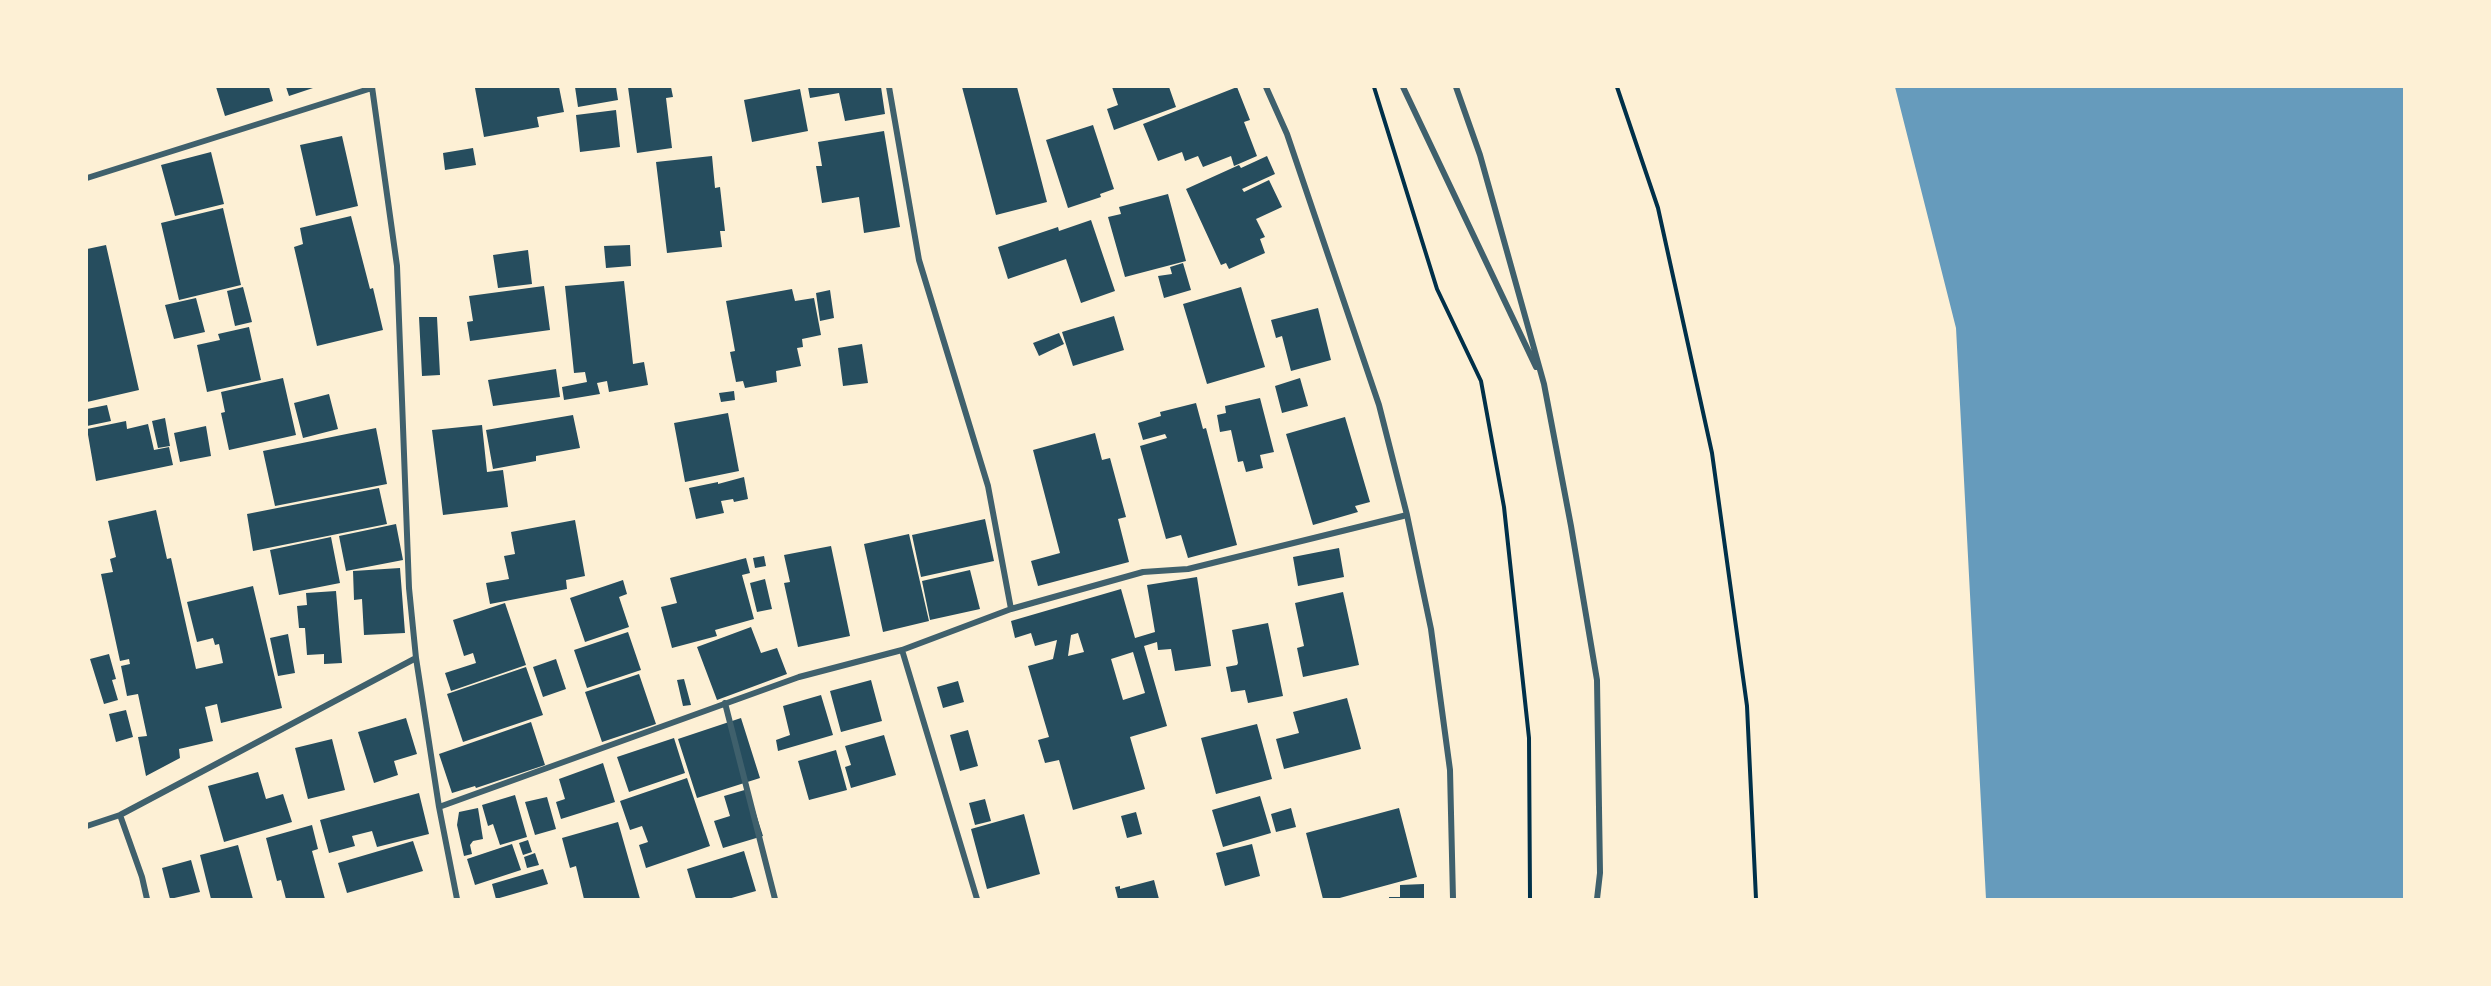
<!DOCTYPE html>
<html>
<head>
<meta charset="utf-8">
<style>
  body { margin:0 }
  #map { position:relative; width:2491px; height:986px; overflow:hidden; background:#fdf0d5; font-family:"DM Sans",sans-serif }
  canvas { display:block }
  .frame { position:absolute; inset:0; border:88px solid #fdf0d5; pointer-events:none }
</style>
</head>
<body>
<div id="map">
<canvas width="2491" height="986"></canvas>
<div class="frame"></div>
</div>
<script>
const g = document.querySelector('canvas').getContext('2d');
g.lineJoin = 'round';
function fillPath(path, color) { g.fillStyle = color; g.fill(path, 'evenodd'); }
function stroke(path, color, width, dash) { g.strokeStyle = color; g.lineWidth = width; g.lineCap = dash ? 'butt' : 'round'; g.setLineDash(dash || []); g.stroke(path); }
fillPath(new Path2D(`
  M1895,87H2404V899H1986L1956,328Z`), '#669bbc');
fillPath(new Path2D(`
  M216,87H269L273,101L225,116Z
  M286,87H316L289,96Z
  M482,87H559L564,112L537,117L539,127L484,137L475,88Z
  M575,87H616L618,100L578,107Z
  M628,87H671L673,97L666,98L672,148L637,153Z
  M808,87H881L885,114L845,121L839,93L810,98Z
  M962,87H1017L1047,202L996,215Z
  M1112,87H1169L1176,107L1114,130L1107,109L1118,105Z
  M1237,87L1250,120L1244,122L1257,156L1234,166L1231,156L1203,167L1198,156L1185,161L1182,152L1158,161L1143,124Z
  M800,89L808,131L752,142L744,100Z
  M616,110L620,147L580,152L576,115Z
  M1093,125L1114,189L1100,194L1101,197L1068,208L1046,140Z
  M884,131L900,227L864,233L859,197L822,203L816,166H822L818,142Z
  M342,136L358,206L316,216L300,145Z
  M473,148L476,165L445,170L443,153Z
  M211,152L224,204L175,216L161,165Z
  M712,156L715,188L720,187L725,231H720L722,247L667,253L656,162Z
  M1267,156L1275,174L1242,189L1244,192L1269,180L1282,207L1256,219L1265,237L1260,239L1265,253L1229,269L1226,263L1221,265L1186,189L1239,165L1241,168Z
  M1168,194L1186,261L1125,277L1108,217L1121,214L1119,207Z
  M223,208L241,285L179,300L161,223Z
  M351,216L370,289L373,288L383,330L317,346L294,247L303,244L300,228Z
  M1091,220L1115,291L1081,303L1066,259L1008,279L998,247L1058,227L1059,231Z
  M106,245L139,390L87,402V249Z
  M630,245L631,266L606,268L604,246Z
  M528,250L532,284L498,288L493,255Z
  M1183,263L1191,290L1164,298L1158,276L1172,274L1170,267Z
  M624,281L633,364L644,362L648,385L609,392L607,381L597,383L600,394L564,400L562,387L587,382L585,372L574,373L565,286Z
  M544,286L550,330L470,341L467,322L473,321L469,296Z
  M243,287L252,322L235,326L227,291Z
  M1241,287L1265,367L1207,384L1183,304Z
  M792,289L795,301L814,298L821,335L802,339L803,347L797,348L801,366L776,371L777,382L745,388L743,381L736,382L730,352L735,351L726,301Z
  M830,290L834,318L820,321L816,293Z
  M196,298L205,332L174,339L165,305Z
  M1318,308L1331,360L1291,371L1282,336L1276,338L1271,320Z
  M1114,316L1124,350L1073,366L1062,332Z
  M419,317H437L440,375L422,376Z
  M249,327L261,380L207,392L197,345L220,340L218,334Z
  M1059,333L1064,344L1039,356L1033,343Z
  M862,344L868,383L843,386L838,348Z
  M556,369L560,397L493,406L488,380Z
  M283,378L296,435L229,450L221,413L225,412L221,392Z
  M1300,378L1308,406L1282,413L1275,386Z
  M734,391L735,400L721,402L719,393Z
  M329,394L338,429L303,438L294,403Z
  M1260,398L1274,452L1260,455L1263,468L1246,472L1243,461L1238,462L1231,430L1220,432L1217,415L1226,413L1225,406Z
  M1196,403L1203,429L1206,428L1237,545L1188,558L1181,535L1166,539L1140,446L1167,438L1165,434L1143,440L1138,423L1161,416L1160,412Z
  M107,405L111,421L87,426V409Z
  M728,413L739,471L685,482L674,423Z
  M573,415L580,448L536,456V461L493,469L486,430Z
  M1345,417L1370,502L1355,506L1358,512L1313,525L1286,434Z
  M165,418L170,446L158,448L152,421Z
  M126,421L127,429L148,424L154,450L169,447L173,465L96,481L87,429Z
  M482,425L487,472L503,470L508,507L443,515L432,430Z
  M206,426L211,456L180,462L174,433Z
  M376,428L387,484L275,506L263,451Z
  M1095,433L1102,460L1110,458L1126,517L1118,519L1129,562L1038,586L1031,561L1060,553L1033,450Z
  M744,477L748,499L734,502L733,499L721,501L724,513L696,519L689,488L718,482V484Z
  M379,488L387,524L253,551L247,514Z
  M156,510L167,559L171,558L196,669L223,663L219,644L215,645L213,638L197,642L187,602L253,586L282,708L221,723L217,704L205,707L213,741L179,749L180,758L146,776L138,737L147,736L138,694L127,696L121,666L130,664L129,659L120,661L101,574L113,572L110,559L116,557L108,521Z
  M985,519L994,561L921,577L912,535Z
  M575,520L585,576L566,580L567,589L490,604L486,583L509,579L504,556L515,554L511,532Z
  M396,524L403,560L346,571L339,536Z
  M909,534L929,621L883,632L864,544Z
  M331,537L340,583L279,595L270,550Z
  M831,546L850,636L798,647L784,583L790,582L784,555Z
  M1339,548L1344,577L1298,586L1293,557Z
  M764,556L766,566L755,568L753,558Z
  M746,558L750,573L742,575L754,619L715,630L717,636L672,648L661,607L677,603L670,578Z
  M400,568L405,633L364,635L362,599L354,600L353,571Z
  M970,570L980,609L930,620L922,581Z
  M1197,577L1211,666L1175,671L1171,649L1158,650L1157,642L1144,646L1167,726L1130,737L1145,789L1073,810L1059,760L1045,763L1038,740L1049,737L1028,666L1053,659L1057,640L1035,646L1031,633L1015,638L1011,621L1121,589L1135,638L1155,632L1147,585ZM1078,633L1084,652L1068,656L1071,635ZM1133,652L1145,693L1123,700L1111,659Z
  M765,579L772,609L757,612L750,583Z
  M623,580L627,594L619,597L629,627L585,642L570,598Z
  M336,591L342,663L324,664V654L307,655L305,628H299L297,606L307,605L306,593Z
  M1343,592L1359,665L1303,677L1297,648L1304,646L1295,603Z
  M505,603L526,665L451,691L445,673L476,663L473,653L464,656L453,620Z
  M1268,623L1283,696L1248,703L1245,690L1231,692L1226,667L1237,665L1238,663L1232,630Z
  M751,627L761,653L777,648L787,674L717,700L697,647Z
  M628,632L641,670L587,688L574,650Z
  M288,634L295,673L278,676L270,638Z
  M109,654L116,679L112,680L118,700L104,704L90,659Z
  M556,659L566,689L543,697L533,667Z
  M526,667L543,715L463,742L447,694Z
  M639,674L656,724L602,742L585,692Z
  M684,679L691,705L683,706L677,680Z
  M871,680L882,721L841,732L830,691Z
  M958,681L964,702L943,708L937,687Z
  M821,695L833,735L778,751L776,740L790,735L783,706Z
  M1347,698L1361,749L1284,769L1276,739L1299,733L1293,712Z
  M126,710L133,737L116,742L109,714Z
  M406,718L417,754L394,761L398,775L374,783L358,732Z
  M741,718L760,778L697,798L678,739Z
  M531,722L545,765L476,788L475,786L452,793L439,754Z
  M1257,724L1272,779L1216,794L1201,738Z
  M968,730L978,766L960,771L950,735Z
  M884,735L896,775L851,788L845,767L851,765L845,746Z
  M674,738L685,773L629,792L617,757Z
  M332,739L345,790L308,799L295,748Z
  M836,750L847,790L809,800L798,761Z
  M603,763L615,802L561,819L556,802L565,799L559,779Z
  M258,772L266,799L283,794L292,822L224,842L208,786Z
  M687,778L710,846L646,868L639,845L648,842L642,826L630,830L620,801Z
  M748,789L763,836L723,848L714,821L730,816L724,796Z
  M419,793L429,834L377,847L372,831L352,836L355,846L329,853L320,820Z
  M515,795L527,837L500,845L493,824L488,826L482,805Z
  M1260,796L1271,833L1223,847L1212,810Z
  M547,797L556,829L535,835L525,802Z
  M985,799L991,821L975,825L969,803Z
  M478,808L483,839L473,841L470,845L472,854L464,856L457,825L459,812Z
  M1291,808L1296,827L1276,832L1271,814Z
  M1399,808L1417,877L1336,899H1323L1306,833Z
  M1136,812L1142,834L1127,838L1121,816Z
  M1024,814L1040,874L987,889L971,829Z
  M618,822L640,899H584L576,866L570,868L562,838Z
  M312,825L318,849L312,851L325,899H286L281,880L277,881L266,838Z
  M528,840L532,852L523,855L519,843Z
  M413,841L423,871L347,893L338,863Z
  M512,844L521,870L475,885L467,859Z
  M1252,844L1260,876L1225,886L1216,853Z
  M238,845L253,899H211L200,855Z
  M744,851L756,891L728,899H696L687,869Z
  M535,853L539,865L527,868L524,857Z
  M191,860L200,892L170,899L162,868Z
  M543,869L548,884L496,899L492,884Z
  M1154,880L1159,899H1118L1115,887L1120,886V889Z
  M1424,884V899H1389V897H1400V885Z`), '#264d5e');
stroke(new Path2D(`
  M1374,87L1437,289L1481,381L1504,507L1529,738L1530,899
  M1617,87L1658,208L1712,453L1747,706L1756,899`), '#003049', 4);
stroke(new Path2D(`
  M372,87L397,266L409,588L416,658L439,807L457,899
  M889,87L919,260L988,486L1011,609
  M1266,87L1287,134L1379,405L1407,515L1431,629L1450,770L1453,899
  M1403,87L1536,367
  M1456,87L1480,155L1544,384L1571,526L1597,680L1600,873L1597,899
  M87,178L372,88
  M902,650L977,899
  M725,703L775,899
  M439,807L799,677L902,650L1011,609L1143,572L1188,569L1407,515
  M120,815L142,877L147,899
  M87,826L120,815L416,658`), '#3f606c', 6);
</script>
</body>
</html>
